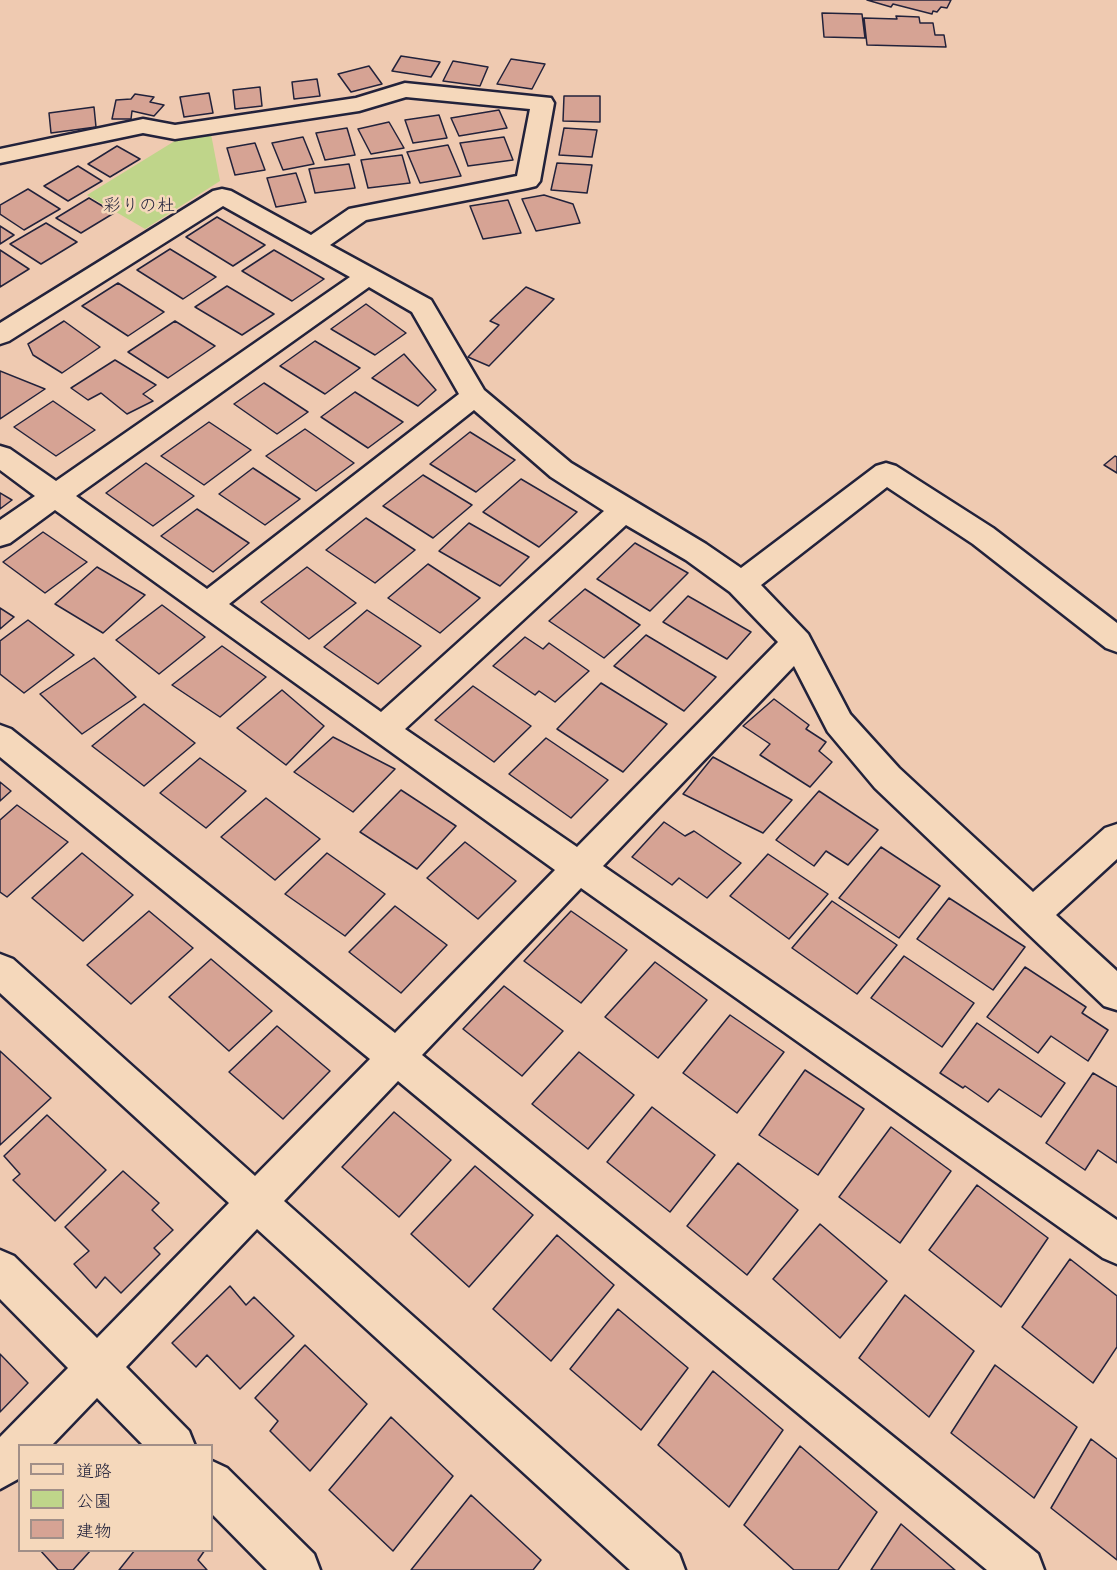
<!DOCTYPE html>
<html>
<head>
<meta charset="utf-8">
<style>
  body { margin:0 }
  #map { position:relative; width:1117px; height:1570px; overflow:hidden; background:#efcab1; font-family:"Patrick Hand","Klee One",sans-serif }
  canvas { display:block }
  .legend { position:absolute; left:18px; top:1444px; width:195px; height:108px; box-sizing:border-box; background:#f5d8bb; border:2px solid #a18f88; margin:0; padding:8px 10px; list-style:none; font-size:18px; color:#22223b }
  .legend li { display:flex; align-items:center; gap:12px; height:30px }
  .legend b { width:30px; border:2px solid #a18f88 }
</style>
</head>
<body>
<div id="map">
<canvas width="1117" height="1570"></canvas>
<ul class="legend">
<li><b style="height:8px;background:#f5d8bb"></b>道路</li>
<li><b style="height:16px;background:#bfd58a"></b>公園</li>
<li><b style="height:16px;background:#d6a394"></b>建物</li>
</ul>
</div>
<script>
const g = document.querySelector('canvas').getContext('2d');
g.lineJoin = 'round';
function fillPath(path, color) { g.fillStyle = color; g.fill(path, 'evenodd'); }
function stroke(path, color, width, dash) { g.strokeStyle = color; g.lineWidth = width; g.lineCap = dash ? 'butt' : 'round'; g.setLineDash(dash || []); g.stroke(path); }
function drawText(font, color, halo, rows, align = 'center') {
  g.font = font + ' "Patrick Hand","Klee One",sans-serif'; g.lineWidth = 5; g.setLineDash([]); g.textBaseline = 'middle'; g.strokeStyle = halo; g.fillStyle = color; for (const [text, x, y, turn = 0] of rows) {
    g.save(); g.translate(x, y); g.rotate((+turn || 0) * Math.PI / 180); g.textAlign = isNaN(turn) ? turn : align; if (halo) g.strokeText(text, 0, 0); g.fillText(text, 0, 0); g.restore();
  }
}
fillPath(new Path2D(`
  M211,134L220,181L145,229L87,195L178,139Z`), '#bfd58a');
const building = new Path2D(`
  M867,0H951L947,8L941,7L937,12L933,11L932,14L893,4L891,7Z
  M822,13L862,14L865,38L824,37Z
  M896,16L919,17L920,23H933L935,35H944L946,47L867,45L864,18L897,19Z
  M401,56L440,62L431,77L392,71Z
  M511,59L545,64L532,89L497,84Z
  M453,61L488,67L480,86L443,81Z
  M369,66L382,84L351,92L338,74Z
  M317,79L320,96L294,99L292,82Z
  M260,87L262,106L235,109L233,90Z
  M209,93L213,113L184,117L180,97Z
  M135,94L154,97L150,102L164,105L154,116L132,111L131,119H112L116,100L131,99Z
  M564,96H600V122L563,121Z
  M94,107L96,127L51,133L49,113Z
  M499,110L507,128L459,136L451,118Z
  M439,115L447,138L413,143L405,120Z
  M389,122L404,148L371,154L358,129Z
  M347,128L355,155L325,160L316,133Z
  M564,128L597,130L592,157L559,155Z
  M303,137L314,164L283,170L272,143Z
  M504,137L513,160L468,166L460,143Z
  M255,143L265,170L235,175L227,148Z
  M448,145L461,176L420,183L407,152Z
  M117,146L140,159L110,177L88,164Z
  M402,155L410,183L368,188L361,160Z
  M557,163L592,165L587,193L551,190Z
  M349,164L355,188L315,193L309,169Z
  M78,166L102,181L68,201L44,186Z
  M296,173L306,202L276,207L267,178Z
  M28,189L60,209L24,230L0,214V205Z
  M544,195L573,204L580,223L536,231L522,199Z
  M89,198L114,213L81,233L56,218Z
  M508,200L521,233L483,239L470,206Z
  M217,217L265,245L233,266L186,237Z
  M46,223L77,242L41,264L10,244Z
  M0,226L14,235L0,244Z
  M170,249L216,277L183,299L137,270Z
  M0,250L29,269L0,287Z
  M274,250L324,279L292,301L242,271Z
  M118,283L164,312L128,336L82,306Z
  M227,286L274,314L242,335L195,307Z
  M526,287L554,299L489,366L468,357L499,325L490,321Z
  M366,304L406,333L375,355L331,329Z
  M64,321L100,347L62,373L33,355L28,344Z
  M175,321L215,346L168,378L128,352Z
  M315,341L360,368L325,394L280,366Z
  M404,354L436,390L418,406L372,378Z
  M115,360L156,385L143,394L153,401L127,414L101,393L88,400L71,388Z
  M0,371L45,389L0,419Z
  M264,383L308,412L277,434L234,404Z
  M355,392L403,422L368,448L321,417Z
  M53,401L95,430L56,456L14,427Z
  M209,422L251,450L204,485L161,456Z
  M305,429L354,463L316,491L266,456Z
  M470,432L515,460L476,492L430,464Z
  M1115,456L1117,457V473L1104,465Z
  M146,463L194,496L153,526L106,493Z
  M253,468L300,499L265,525L219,494Z
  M423,475L472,505L433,538L383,506Z
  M521,479L577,512L539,547L483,512Z
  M0,493L12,500L0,509Z
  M197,509L249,543L213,572L161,536Z
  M366,518L415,550L375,583L326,550Z
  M469,523L529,557L500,586L439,551Z
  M43,532L87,562L45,593L3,562Z
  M635,543L688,573L650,611L597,579Z
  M428,564L480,598L440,633L388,598Z
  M97,567L145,595L103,633L55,604Z
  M307,567L356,603L309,639L261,602Z
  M585,589L640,625L604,658L549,621Z
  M688,596L751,632L727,659L663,622Z
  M162,605L205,637L159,674L116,640Z
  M0,608L14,617L0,629Z
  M367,610L421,646L378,684L324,647Z
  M28,620L74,655L24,693L0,674V641Z
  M646,635L716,677L684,711L614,666Z
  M525,637L543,649L549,643L589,671L555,702L539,691L535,695L493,666Z
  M222,646L266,677L220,717L172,685Z
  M94,658L136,697L82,734L40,694Z
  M601,683L667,724L623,772L557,729Z
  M473,686L531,726L494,762L435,720Z
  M282,690L324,726L286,765L237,728Z
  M774,699L809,725L806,729L826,742L819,751L832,762L810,787L760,755L770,744L743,726Z
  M144,704L195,743L144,786L92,746Z
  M333,737L395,769L353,812L294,772Z
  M546,738L608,780L571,818L509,774Z
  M713,757L792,800L763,833L683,794Z
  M200,758L246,791L206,828L160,793Z
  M0,782L11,791L0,801Z
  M401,790L456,826L417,869L360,832Z
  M819,791L878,830L848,865L826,851L814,866L776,840Z
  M266,798L320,839L275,880L221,837Z
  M17,805L68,842L7,897L0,892V820Z
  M664,822L685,836L694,831L741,863L707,898L679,878L672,885L632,857Z
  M465,842L516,881L478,919L427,878Z
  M881,847L940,886L899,938L839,898Z
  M82,853L133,895L83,941L32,898Z
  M327,853L385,894L345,936L285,894Z
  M768,854L828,894L789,939L730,896Z
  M949,898L1025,947L993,990L917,939Z
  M832,901L897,945L857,994L792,948Z
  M395,906L447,945L401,993L349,952Z
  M149,911L193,948L131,1004L87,965Z
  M571,911L627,950L581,1003L524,961Z
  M904,956L974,1003L942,1047L871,998Z
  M211,959L272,1011L229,1051L169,997Z
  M655,962L707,1000L658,1058L605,1017Z
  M1025,967L1086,1007L1082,1013L1108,1030L1088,1061L1051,1036L1038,1053L987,1017Z
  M504,986L563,1031L522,1076L463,1029Z
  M730,1015L784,1052L737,1113L683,1073Z
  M977,1023L1065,1083L1041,1117L999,1089L988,1102L965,1086L963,1088L940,1073Z
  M277,1026L330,1071L283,1119L229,1072Z
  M0,1051L51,1098L0,1145Z
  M579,1052L634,1095L588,1149L532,1104Z
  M805,1070L864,1109L818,1175L759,1135Z
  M1093,1073L1117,1087V1163L1098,1150L1085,1170L1046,1143Z
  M652,1107L715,1155L670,1212L607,1162Z
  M394,1112L451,1160L399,1217L342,1167Z
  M47,1115L106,1170L55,1221L13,1180L20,1174L4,1156Z
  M891,1127L951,1171L900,1243L839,1197Z
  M738,1163L798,1210L747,1275L687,1226Z
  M475,1166L533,1215L469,1287L411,1234Z
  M123,1171L159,1203L152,1210L173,1230L154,1248L160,1254L121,1293L105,1277L96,1288L74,1264L89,1251L65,1227Z
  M977,1185L1048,1238L1001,1307L929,1250Z
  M820,1224L887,1281L840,1338L773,1279Z
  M557,1235L614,1285L551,1361L493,1309Z
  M1070,1259L1117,1296V1347L1093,1383L1022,1327Z
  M230,1286L246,1305L254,1297L294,1336L240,1389L207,1355L196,1367L172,1343Z
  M905,1295L974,1351L929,1417L859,1358Z
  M618,1309L688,1368L641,1430L570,1369Z
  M305,1345L367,1404L310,1471L270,1431L278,1421L255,1398Z
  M0,1354L28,1383L0,1412Z
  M995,1365L1077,1427L1034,1498L951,1433Z
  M713,1371L783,1430L729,1507L658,1445Z
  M391,1417L453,1476L393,1551L329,1490Z
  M1091,1439L1117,1459V1560L1051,1508Z
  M800,1446L877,1512L838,1570H794L744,1525Z
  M471,1495L541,1560L533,1570H411Z
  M901,1524L955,1570H871Z
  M40,1550H91L73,1570H58Z
  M135,1550H205L198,1560L207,1570H119Z`);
fillPath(building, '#d6a394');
stroke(building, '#22223b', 1.5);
const minor = new Path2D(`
  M405,83L551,98L554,103L540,181L536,186L528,188L366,220L330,245L431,300L484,390L571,463L706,544L741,568L876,466L886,463L896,466L993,528L1117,623V652L1106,648L973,544L887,487L761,585L808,634L850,714L899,768L1033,892L1105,828L1117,824V859L1056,915L1117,971V1010L1104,1006L875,788L828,732L794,666L603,866L1117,1220V1264L1103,1258L581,888L422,1055L1038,1554L1044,1570H987L398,1081L284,1201L679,1554L685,1570H630L257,1229L126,1367L189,1431L195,1446H144L97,1398L51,1446H20V1478L0,1489V1437L68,1368L0,1299V1250L14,1256L97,1338L229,1203L0,993V954L13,959L255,1176L370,1059L0,757V725L11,729L395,1033L555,870L55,510L10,543L0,546V520L35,496L0,470V446L10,449L56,481L350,277L223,206L9,341L0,344V323L213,191L222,189L231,191L311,235L349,209L517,176L530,109L406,97L359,111L175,139L143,133L0,163V149L143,119L175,125L356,98ZM369,287L412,312L459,394L207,589L76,496ZM474,410L551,477L604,511L381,712L229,604ZM626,525L686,560L730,592L778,642L577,847L405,729Z
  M212,1461L227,1468L314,1554L320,1570H267L212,1514Z`);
stroke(minor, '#22223b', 5);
fillPath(minor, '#f5d8bb');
drawText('18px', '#22223b', '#f5d8bb', [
  ["彩りの杜",139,206]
]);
</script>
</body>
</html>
